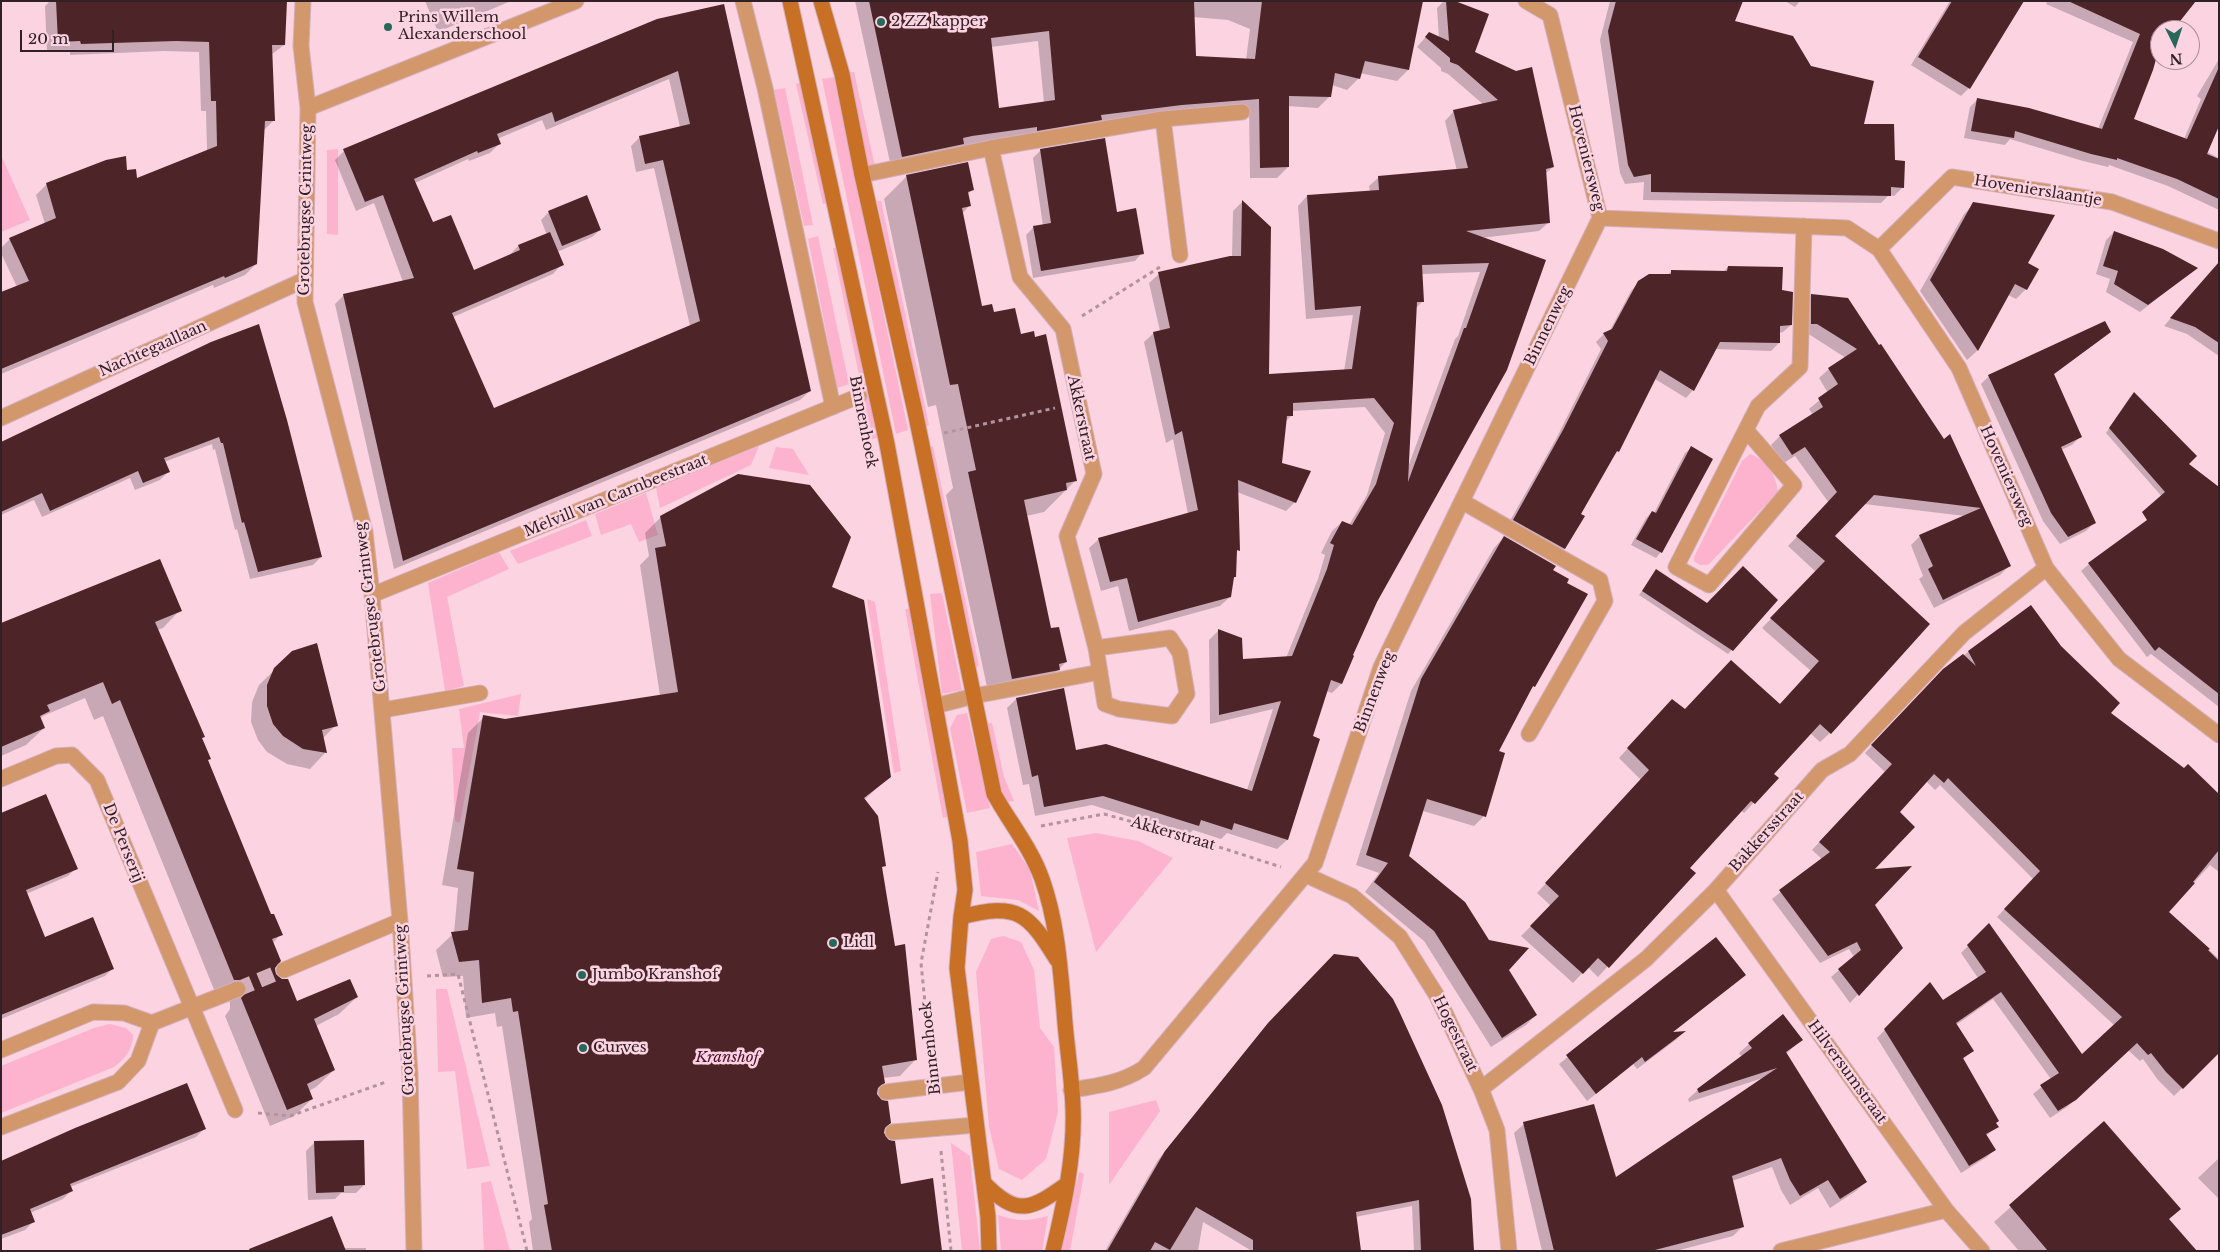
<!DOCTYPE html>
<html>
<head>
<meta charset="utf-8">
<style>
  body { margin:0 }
  #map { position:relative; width:2220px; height:1252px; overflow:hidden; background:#fbd3e1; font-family:"Libre Baskerville",serif }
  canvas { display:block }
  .frame { position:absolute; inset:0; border:2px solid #322027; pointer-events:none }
  .north { position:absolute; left:2150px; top:20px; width:50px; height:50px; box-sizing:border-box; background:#fbd3e1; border:1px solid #ab8b97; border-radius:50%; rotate:176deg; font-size:14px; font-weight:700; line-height:20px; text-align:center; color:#322027 }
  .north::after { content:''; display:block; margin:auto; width:18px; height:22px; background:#26695a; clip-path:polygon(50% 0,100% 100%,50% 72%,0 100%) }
  .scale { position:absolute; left:20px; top:30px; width:94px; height:22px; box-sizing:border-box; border:2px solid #322027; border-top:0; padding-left:6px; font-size:15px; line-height:18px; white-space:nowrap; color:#322027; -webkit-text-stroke:4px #fbd3e1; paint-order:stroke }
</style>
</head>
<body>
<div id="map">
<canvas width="2220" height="1252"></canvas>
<div class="frame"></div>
<div class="north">N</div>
<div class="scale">20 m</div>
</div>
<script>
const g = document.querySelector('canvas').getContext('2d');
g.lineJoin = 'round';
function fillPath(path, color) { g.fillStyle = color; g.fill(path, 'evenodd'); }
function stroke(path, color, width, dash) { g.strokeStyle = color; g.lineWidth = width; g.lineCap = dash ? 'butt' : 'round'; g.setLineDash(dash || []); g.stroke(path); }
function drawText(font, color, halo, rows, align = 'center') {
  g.font = font + ' "Libre Baskerville",serif'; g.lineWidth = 5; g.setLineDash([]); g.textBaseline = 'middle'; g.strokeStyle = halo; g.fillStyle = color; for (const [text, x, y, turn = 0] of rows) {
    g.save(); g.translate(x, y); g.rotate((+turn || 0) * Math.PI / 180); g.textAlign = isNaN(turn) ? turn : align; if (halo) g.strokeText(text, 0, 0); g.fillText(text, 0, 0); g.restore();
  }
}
fillPath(new Path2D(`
  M849,72H854L875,166L869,168Z
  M834,77L908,430L896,434L822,79Z
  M803,82L829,203L823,204L796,84Z
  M785,88L813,225L804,226L774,90Z
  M338,149V235L327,234V150Z
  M1,155L30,220L1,232Z
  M877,201H881L929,425L925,427Z
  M818,236L849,384L837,388L808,239Z
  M833,248H839L881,437L872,439Z
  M759,446L751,465L660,508L656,488Z
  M933,446L979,666L974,668L928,448Z
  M776,447L793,449L809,475L769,468Z
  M1750,454C1767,460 1776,475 1778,492L1708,565H1700L1694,561V557L1742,461Z
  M646,493L658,535L639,542L631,524L601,535L595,514Z
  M586,520L592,536L518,564L510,551Z
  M499,552L509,569L447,597L464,686L445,691L428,583Z
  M942,593L962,690L942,694L930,594Z
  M867,599L875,602L901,771L894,773Z
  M905,609H911L950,816L943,818Z
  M521,694L518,716L480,712L460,823L455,821L452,748H464L459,709Z
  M967,713L990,808L967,813L950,728L957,715Z
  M986,723H992L1004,777L1014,801L1006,802L998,787Z
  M1096,833L1138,841L1173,858L1096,952L1067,838Z
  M1012,844L1030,870L1039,911L1018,900L981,896L976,852Z
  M1003,936L1021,942L1034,970L1040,1028L1054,1047L1058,1112L1046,1159L1022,1180L999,1169L989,1127L976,972L991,939Z
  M436,989H447L490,1166L467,1169L455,1071L438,1072Z
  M110,1024L126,1028L133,1035C133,1049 125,1059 114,1067L1,1113V1066L94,1028Z
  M1156,1100L1160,1111L1109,1185V1112Z
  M951,1143L970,1156L980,1251H962Z
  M1079,1172L1084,1174L1070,1251H1061Z
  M491,1181L510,1251H484L481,1183Z
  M998,1215C1018,1222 1028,1221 1048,1216L1042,1251H1001Z`), '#fdb3ce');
fillPath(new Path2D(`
  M50,1H286L284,45L271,55L274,120L263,131L256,264L245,275L214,288L213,285L1,374V294L17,287L1,253V248L10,239L45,224L36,195L47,184L126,172L136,180L207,151L206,111H201L199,52L164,51L70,55V51L47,52L45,6Z
  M425,1H511L438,32Z
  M855,1H1422L1408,70L1397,81L1360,73L1358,79L1347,90L1332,85L1329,97L1318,108L1287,106L1288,167L1277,178H1250L1249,109L1170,115L891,167ZM1193,17L1228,20L1250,29L1246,60L1195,57ZM1038,41L1044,103L997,110L991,47Z
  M1444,1H1451L1474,53L1553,167L1545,174L1549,222L1539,231L1481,238L1544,260L1376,601L1351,656L1341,684L1332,693L1326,691L1311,737L1287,840L1277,849L1227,833L1221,839L1193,830L1188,835L1092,805L1035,816L1029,784L1023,785L1007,708L1016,699L1075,752L1247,790L1273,709L1210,724L1209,640L1219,630L1242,660L1286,658L1318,579L1325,555L1321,553L1332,531L1342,522L1349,525L1367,495L1385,433L1365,407L1292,411V415L1285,422L1281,464L1295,502L1286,511L1237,492L1238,550L1236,552L1235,577L1232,580L1230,597L1220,606L1129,631L1118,586L1101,591L1089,548L1099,539L1188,514L1173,439L1166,443L1144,342L1154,333L1160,331L1149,283L1159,274L1232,257L1233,211L1242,202L1269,228L1268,375L1344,371L1353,315L1306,319L1298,206L1307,196L1370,192L1369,186L1379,177L1457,171L1445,121L1454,111L1484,105L1448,74L1441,71V68L1417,47L1429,33L1439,38L1437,8ZM1480,272L1458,336L1455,339L1408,467L1416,308L1423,301L1421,274Z
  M1610,1H1741L1733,22L1810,68L1893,161L1903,187L1894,196L1889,195L1881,203L1643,200L1644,182L1625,184L1620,173L1600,40Z
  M1785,1H1800L1795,7Z
  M1950,1H2012L1969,88L1961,96L1911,65Z
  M2047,1H2195L2171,30H2160V43L2132,120L2184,139L2201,99L2197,96L2219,59V125L2207,152L2219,158V210L2168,186L2109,165L2108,167L2083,161L2010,139L2005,145L1964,138L1970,107L1977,100L2098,129L2133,42L2046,4Z
  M724,6L810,391L800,400L394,569L335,304L344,295L403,282L374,203L356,211L335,160L344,151ZM669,79L680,127L640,137L631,146L636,172L654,168L690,326L493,410L453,317L553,274L562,264L557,252L592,237L600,230L549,212L541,220L547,235L518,246L509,256L473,271L432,224L415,183L468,159L469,161L490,153L499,144L497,139L542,120L546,130Z
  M1041,150L1116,213L1142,253L1135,261L1033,278L1026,235L1034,227L1043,226L1033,158Z
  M906,177L972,190L967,195L969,206L962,214L981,308L993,314L1020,335L1076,480L1044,512L1026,516L1050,630L1066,662L1036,692L990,701L946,495L953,488L936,405L928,407L884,199Z
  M1974,204L2026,263L2037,269L2026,289L2016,299L2008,295L1977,351L1967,360L1920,291L1964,214Z
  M2114,232L2196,268L2140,312L2106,292L2110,279L2096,274L2106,240Z
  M1728,267L1781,292L1791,325L1783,332L1779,333V343L1771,351L1715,349L1693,390L1686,398L1655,379L1618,451L1610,460L1579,514L1583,516L1564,549L1557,556L1506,528L1556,439L1601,349L1596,342L1604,334L1609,332L1631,291L1639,282L1667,275L1672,271L1723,272Z
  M2219,279V356L2187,334L2164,326L2202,282Z
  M1812,295L1943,441L1950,436L2009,566L2000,575L1934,608L1919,579L1923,576L1911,545L1920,536L1965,516L1864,504L1833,536L1830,733L1820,742L1810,733L1772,774L1777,778L1744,813L1741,810L1688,868L1694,873L1598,977L1588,967L1573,983L1521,936L1551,906L1537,893L1641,780L1619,758L1663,710L1779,705L1811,671L1762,628L1816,572L1788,546L1829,503L1795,456L1782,464L1771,445L1780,436L1813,415L1809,409L1828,393L1819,378L1829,369L1846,358L1807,333L1802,305Z
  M2110,332L2053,375L2080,437L2072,445L2061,450L2094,523L2086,531L2060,544L2043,521L1981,384L1989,376Z
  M211,343L321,557L313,565L250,579L237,529L235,530L215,449L213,450L212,444L164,462L168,472L160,480L135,490L130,478L42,517L34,500L1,515V443Z
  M2130,397L2195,455L2164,499L2106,433Z
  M1691,448L1661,552L1656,558L1631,545L1646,518L1652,512L1654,513L1685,453Z
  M661,517L830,587L890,776L864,800L884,865L881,869L894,948L916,1059L900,1076L883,1078L876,1090L882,1134L900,1185L941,1251H533L529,1222L532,1219L502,1026L497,1027L495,1013L466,1018L463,976L443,977L436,950L454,933L458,888L442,885L468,733L484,717L505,721L660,696L640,565L649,556L645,533Z
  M1504,537L1552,570L1534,686L1529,691L1497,752L1484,816L1474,826L1423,811L1408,857L1507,969L1536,1015L1526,1025L1491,1047L1424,941L1365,892L1379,873L1356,865L1411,691L1494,548Z
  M2089,564L2219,588V707L2151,654L2147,657L2081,571Z
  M1656,571L1708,604L1776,600L1728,654L1639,595Z
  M180,610L163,628L157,630L203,737L201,739L207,761L271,916L281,934L272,944L274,975L296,1003L357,997L339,1014L316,1026L334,1070L316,1087L309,1091L312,1099L294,1116L270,1126L225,1016L230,1009V1002L222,997H217L103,716L94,720L85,698L43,716L40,719L44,728L26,745L1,756V624Z
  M1969,651L2109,713L2219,796V872L2210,865L2167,912L2219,959V1051L2174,1096L2158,1080L2143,1059L2140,1061L2128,1050L2067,1107L2050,1118L2033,1094L2051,1079L1993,999L1956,1025L1972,1051L1962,1060L1997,1127L1986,1136L1994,1150L1987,1157L1961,1173L1877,1038L1930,984L1942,1001L1978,978L1961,953L1989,925L2082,1056L2115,1026L1997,917L2033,879L1940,785L1935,790L1926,781L1899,812L1872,871L1873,905L1901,948L1850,1003L1831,977L1854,957L1849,949L1820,963L1772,899L1822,859L1812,850L1885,772L1865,753L1936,678Z
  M293,652L336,725L322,739L325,753L310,769L287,764L267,752L258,740L251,722L252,702L259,685Z
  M1,814L76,868L68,876L26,894L44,939L113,968L105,976L1,1019Z
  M1716,939L1745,975L1672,1033L1683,1032L1677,1039L1637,1069L1633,1064L1587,1101L1559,1064Z
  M1261,1032L1472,1251H1414L1412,1206L1355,1217L1360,1251H1252L1203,1222L1198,1251H1105L1158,1160Z
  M1801,1040L1786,1054L1866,1182L1856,1191L1830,1208L1818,1188L1790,1205L1781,1190L1772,1167L1732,1181L1743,1226L1733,1236L1676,1251H1542L1514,1133L1524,1124L1615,1179L1763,1078L1689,1102L1688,1099L1698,1090L1742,1057L1739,1053L1749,1044Z
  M2104,1123L2168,1220L2195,1251H2019L1994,1222Z
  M204,1129L196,1137L70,1187L71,1191L63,1199L30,1213L33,1222L25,1230L1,1239V1161Z
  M314,1143L364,1185L356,1193H341L335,1199L308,1200L306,1151Z
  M2219,1158V1199L2198,1178Z
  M344,1248H366V1251H284Z`), '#0003');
fillPath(new Path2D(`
  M56,1H287L285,45H272L275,121H265L257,264L225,278L224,276L1,369V292L29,281L9,238L56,218L46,183L106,160L126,156L127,170L136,169L137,178L217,146L216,101H211L209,42L176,41L81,44L80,41L58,42Z
  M869,1H1194L1196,56L1255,59L1262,1H1423L1409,70L1365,61L1360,79L1335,73L1331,97L1289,96V167L1260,168L1259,99L1182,105L1101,115L1102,120L1037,131V127L972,136L963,138L964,144L902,157ZM1049,31L1055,100L999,108L991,38Z
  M1446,1H1455L1489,14L1475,52L1516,71L1532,67L1554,167L1546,169L1550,223L1466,231L1546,260L1507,370L1377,602L1353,655L1354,656L1342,684L1331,680L1313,736L1320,739L1288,840L1234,823L1232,830L1201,820L1199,826L1103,796L1044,807L1038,775L1032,777L1016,698L1064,688L1076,750L1106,744L1252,791L1281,701L1219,715L1218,629L1242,638L1243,659L1292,656L1327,569L1334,545L1330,543L1342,521L1352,525L1376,484L1394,423L1374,398L1293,403V416H1287L1282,463L1311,471L1296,503L1238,480L1240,551L1237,550L1236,577H1234L1231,597L1138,622L1127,578L1110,582L1098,538L1198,510L1182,431L1175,435L1153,332L1170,328L1158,272L1230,256H1241L1242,200L1271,227L1269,374L1352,369L1361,306L1315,310L1307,195L1379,190L1378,176L1468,168L1453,110L1498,100L1458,65L1450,62V58L1425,37L1429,32L1449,41ZM1489,263L1466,328H1464L1408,482L1417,302H1424L1422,265Z
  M1616,1H1743L1735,21L1793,36L1811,66L1874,81L1864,124H1894L1895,160L1905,161L1904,188L1891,187V196L1651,192V174L1634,177L1628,165L1608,31Z
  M1952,1H2024L1970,89L1918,57Z
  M2068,1H2196L2173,30H2160V45L2153,70L2134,119L2187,139L2219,67V126L2207,154L2219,159V199L2177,179L2117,158V160L2091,154L2015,131L2014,138L1971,131L1977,98L2029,108L2102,129L2140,34Z
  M724,4L811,391L403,561L343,294L414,278L383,195L365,202L343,149L657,19ZM678,71L690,124L639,136L645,164L663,160L700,321L494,408L452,313L564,265L550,232L518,245L520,250L474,270L451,215L433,222L414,179L477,151L478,153L501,144L497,134L552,112L555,122Z
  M1105,138L1117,212L1136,208L1144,254L1041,271L1033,226L1051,223L1040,149Z
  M968,162L974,190L968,192L971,206L962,208L982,306L992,304L994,312L1015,308L1021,334L1034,331L1035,337L1046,334L1077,481L1066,483L1067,490L1024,500L1051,628L1059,627L1067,662L1059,664L1060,670L1012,679L968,472L976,470L958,384L950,385L906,175Z
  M587,195L601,230L562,246L548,211Z
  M1973,202L2055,215L2028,263L2039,269L2027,290L2015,284L1978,351L1930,280Z
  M2114,231L2163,249L2198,268L2148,305L2114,284L2118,271L2103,266Z
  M2219,262V343L2195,327L2170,318Z
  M1728,266L1783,267L1782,290L1793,292L1792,325L1780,326V343L1720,342L1694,391L1660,370L1619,452L1617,451L1581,514L1585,516L1565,549L1513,520L1563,430L1608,341L1603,333L1612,329L1638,281L1649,274H1671V270L1727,271Z
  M1811,294L1848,298L1879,345L1881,344L1944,439L1950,434L2011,566L1943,600L1928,569L1933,566L1919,535L1981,508L1874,495L1835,536L1930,624L1831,734L1820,724L1774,774L1779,778L1755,804L1751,801L1690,868L1696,873L1609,968L1598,958L1583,974L1530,926L1559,896L1545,883L1649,770L1627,748L1672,699L1685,709L1731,660L1780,704L1819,661L1770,618L1825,561L1796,536L1837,492L1805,447L1792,455L1779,435L1823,407L1818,398L1838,384L1828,368L1857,349L1817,324H1811Z
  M2105,321L2111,332L2054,374L2082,437L2061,447L2096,523L2068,537L2051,513L1988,375Z
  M259,324L287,420L322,557L258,572L244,522L242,523L223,443H221L219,437L164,458L170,472L143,483L138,471L50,511L42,493L1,512V442L211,342Z
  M2134,392L2197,456L2189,464L2219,487V694L2159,647L2155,651L2088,563L2147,520L2142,512L2165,492L2109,428Z
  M1691,446L1713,459L1662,553L1636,539L1652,511L1656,513Z
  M738,474L810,485L851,537L832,587L864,600L891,777L864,798L878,816L886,866L882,867L895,946L905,944L917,1060L882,1066L885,1083L878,1088L877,1094L882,1100L888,1101L891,1123L885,1128L884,1133L889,1140L895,1141L901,1184L933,1178L942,1251H552L544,1205L548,1204L518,1011L513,1012L511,998L482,1003L479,960L459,962L451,932L468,930L474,872L457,869L483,715L505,719L678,692L655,548L666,546L660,516Z
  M1504,536L1556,566L1553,570L1569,579L1567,583L1588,594L1535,687L1533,686L1499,751L1505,753L1486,817L1427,799L1409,856L1465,902L1489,940L1529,948L1509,970L1537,1015L1502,1038L1434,931L1374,882L1388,863L1366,855L1421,679Z
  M160,559L182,611L155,622L205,737L202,738L211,759L208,760L271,914H274L283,935L272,939L281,961L275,968L276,974L282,979H288L297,1001L350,979L358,997L314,1019L335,1070L307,1084L313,1099L287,1110L241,998L247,991L246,985L240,980H234L120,700L112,704L103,682L47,705L50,711L40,716L45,728L1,747V623Z
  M1743,566L1778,600L1733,651L1642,591L1656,569L1707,603Z
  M2031,605L2061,646L2120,703L2111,713L2184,768L2188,764L2219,794V850L2193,882L2195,883L2169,912L2210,949L2208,950L2219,961V1053L2183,1089L2166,1072L2151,1053L2148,1055L2137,1043L2076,1100L2058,1111L2040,1085L2059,1073L2001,992L1956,1023L1974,1051L1963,1058L1999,1121L1996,1123L1999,1127L1986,1134L1996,1150L1969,1166L1884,1029L1930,982L1943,1000L1986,972L1967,945L1989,923L2082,1054L2122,1017L2004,909L2040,871L1948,778L1944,783L1934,774L1900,812L1915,827L1875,869L1912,866L1875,905L1903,948L1859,996L1838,969L1861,950L1857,942L1828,956L1779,890L1830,852L1819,842L1892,764L1871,745L1943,669L1963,654L1976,666L1968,651Z
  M317,643L338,726L322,730L327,753L303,749L283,736L273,724L267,706V685L274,668L292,651Z
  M46,794L78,869L26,890L45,937L93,917L114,969L1,1015V813Z
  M1716,937L1746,975L1673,1032L1686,1031L1645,1062L1642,1057L1596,1094L1566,1055Z
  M1334,954L1358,957L1393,999L1399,1011L1442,1105L1471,1199L1474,1251H1421L1419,1200L1356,1212L1361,1251H1253V1240L1196,1207L1170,1250L1155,1242L1150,1251H1107L1165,1151L1268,1023Z
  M1783,1014L1803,1040L1786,1052L1867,1182L1840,1199L1828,1180L1800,1196L1790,1180L1781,1158L1732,1176L1744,1227L1651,1251H1554L1523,1122L1594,1104L1616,1177L1777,1068L1699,1093L1697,1089L1752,1048L1748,1043Z
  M187,1083L206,1129L70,1184L73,1191L30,1209L35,1222L1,1235V1161L75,1128Z
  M2104,1121L2181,1209L2169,1219L2197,1251H2048L2009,1205Z
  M364,1140L365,1185L344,1186V1192L316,1193L314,1141Z
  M332,1216L346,1251H250L249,1249Z`), '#4d2528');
stroke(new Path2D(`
  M238,989L284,970`), '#d3afbc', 15, [15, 8]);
const lane = new Path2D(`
  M383,710L480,693`);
const street = new Path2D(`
  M303,1L301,46L308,108
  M743,1L765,88L833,407
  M1526,1L1550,15L1600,218
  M1163,119L1180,255
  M991,148L1163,119L1242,112
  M862,175L991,148L1020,277L1063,329L1094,474L1067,536L1096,648
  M1600,218L1847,228L1879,249L1959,368L2046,568L2119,659L2219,735
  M1879,249L1952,177L2112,202L2219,241
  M1,418L304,280
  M1746,430L1794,485L1709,585L1676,567L1758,406L1800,367L1804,226
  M1463,502L1600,580L1605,601L1529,734
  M372,595L859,396
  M1170,638L1180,653L1187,694L1172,716L1119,709L1105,704L1096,648Z
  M935,706L974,696L1100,672
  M1,779L56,756L72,755L97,780L235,1110
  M1306,875L1352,896L1400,937L1437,996L1481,1089L1497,1130L1509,1251
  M1716,890L1946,1210L1982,1251
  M284,970L400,921
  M1,1050L93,1012L124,1013L152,1023L238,989
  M1481,1089L1646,959L1716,890L1822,770L1850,754L1964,633L2046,568
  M1071,1090C1098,1086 1121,1083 1144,1068L1315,863L1381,667L1600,218
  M886,1092L970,1082
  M1,1127L118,1082L138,1061L152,1023
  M893,1132L976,1125
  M414,1251L410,1073L400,921L372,595L365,532L305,302L308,108L576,1
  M1781,1251L1946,1210`);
const secondary = new Path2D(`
  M790,1L887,444L960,841L965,890L961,917L957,968L988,1217L989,1251
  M821,1L842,74L862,175L916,416L994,794C1010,823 1031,848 1042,879C1057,921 1060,966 1064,1010C1066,1043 1072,1076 1073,1108C1075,1156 1064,1205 1053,1251
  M961,917C1018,902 1028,913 1057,960
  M984,1183C1017,1217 1031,1210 1067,1184`);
stroke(lane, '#d3afbc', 17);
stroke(street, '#d3afbc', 17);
stroke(secondary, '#d3afbc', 17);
stroke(new Path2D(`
  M1082,316L1160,267
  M944,433L1055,408
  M1041,826L1104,814L1191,838L1281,867
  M427,976L458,974L527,1251
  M931,1063L921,963L938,872
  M258,1113L290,1116L386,1082
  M941,1151L951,1251`), '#b4939f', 3, [4, 4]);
stroke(lane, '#d3976c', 15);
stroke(street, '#d3976c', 15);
stroke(secondary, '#c87025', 15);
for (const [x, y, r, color] of [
  [881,22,5,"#26695a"],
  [388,27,5,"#26695a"],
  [833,943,5,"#26695a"],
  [582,975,5,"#26695a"],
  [583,1048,5,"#26695a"]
]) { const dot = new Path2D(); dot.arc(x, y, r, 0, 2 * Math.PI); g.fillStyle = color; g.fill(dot); stroke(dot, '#fbd3e1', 2); }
drawText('15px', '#322027', '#fbd3e1', [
  ["Prins Willem",398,18],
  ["Alexanderschool",398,35],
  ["2 ZZ kapper",891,22],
  ["Lidl",843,943],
  ["Jumbo Kranshof",592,975],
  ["Curves",593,1048]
], 'left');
drawText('15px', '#322027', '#fbd3e1', [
  ["Hoveniersweg",1586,158,76],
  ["Hovenierslaantje",2038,191,9],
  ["Grotebrugse Grintweg",306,210,-89],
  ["Binnenweg",1548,326,-64],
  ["Nachtegaallaan",153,349,-24],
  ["Akkerstraat",1081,418,78],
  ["Binnenhoek",863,422,79],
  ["Hoveniersweg",2006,476,66],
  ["Melvill van Carnbeestraat",616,496,-22],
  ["Grotebrugse Grintweg",371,607,-97],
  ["Binnenweg",1375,692,-69],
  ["Bakkersstraat",1767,832,-48],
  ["Akkerstraat",1173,834,16],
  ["De Perserij",123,843,68],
  ["Grotebrugse Grintweg",405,1010,-93],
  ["Hogestraat",1455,1034,64],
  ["Binnenhoek",931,1048,-96],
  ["Hilversumstraat",1847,1072,54]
]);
drawText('italic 15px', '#520d2f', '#fbd3e1', [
  ["Kranshof",727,1058]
]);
</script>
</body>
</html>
